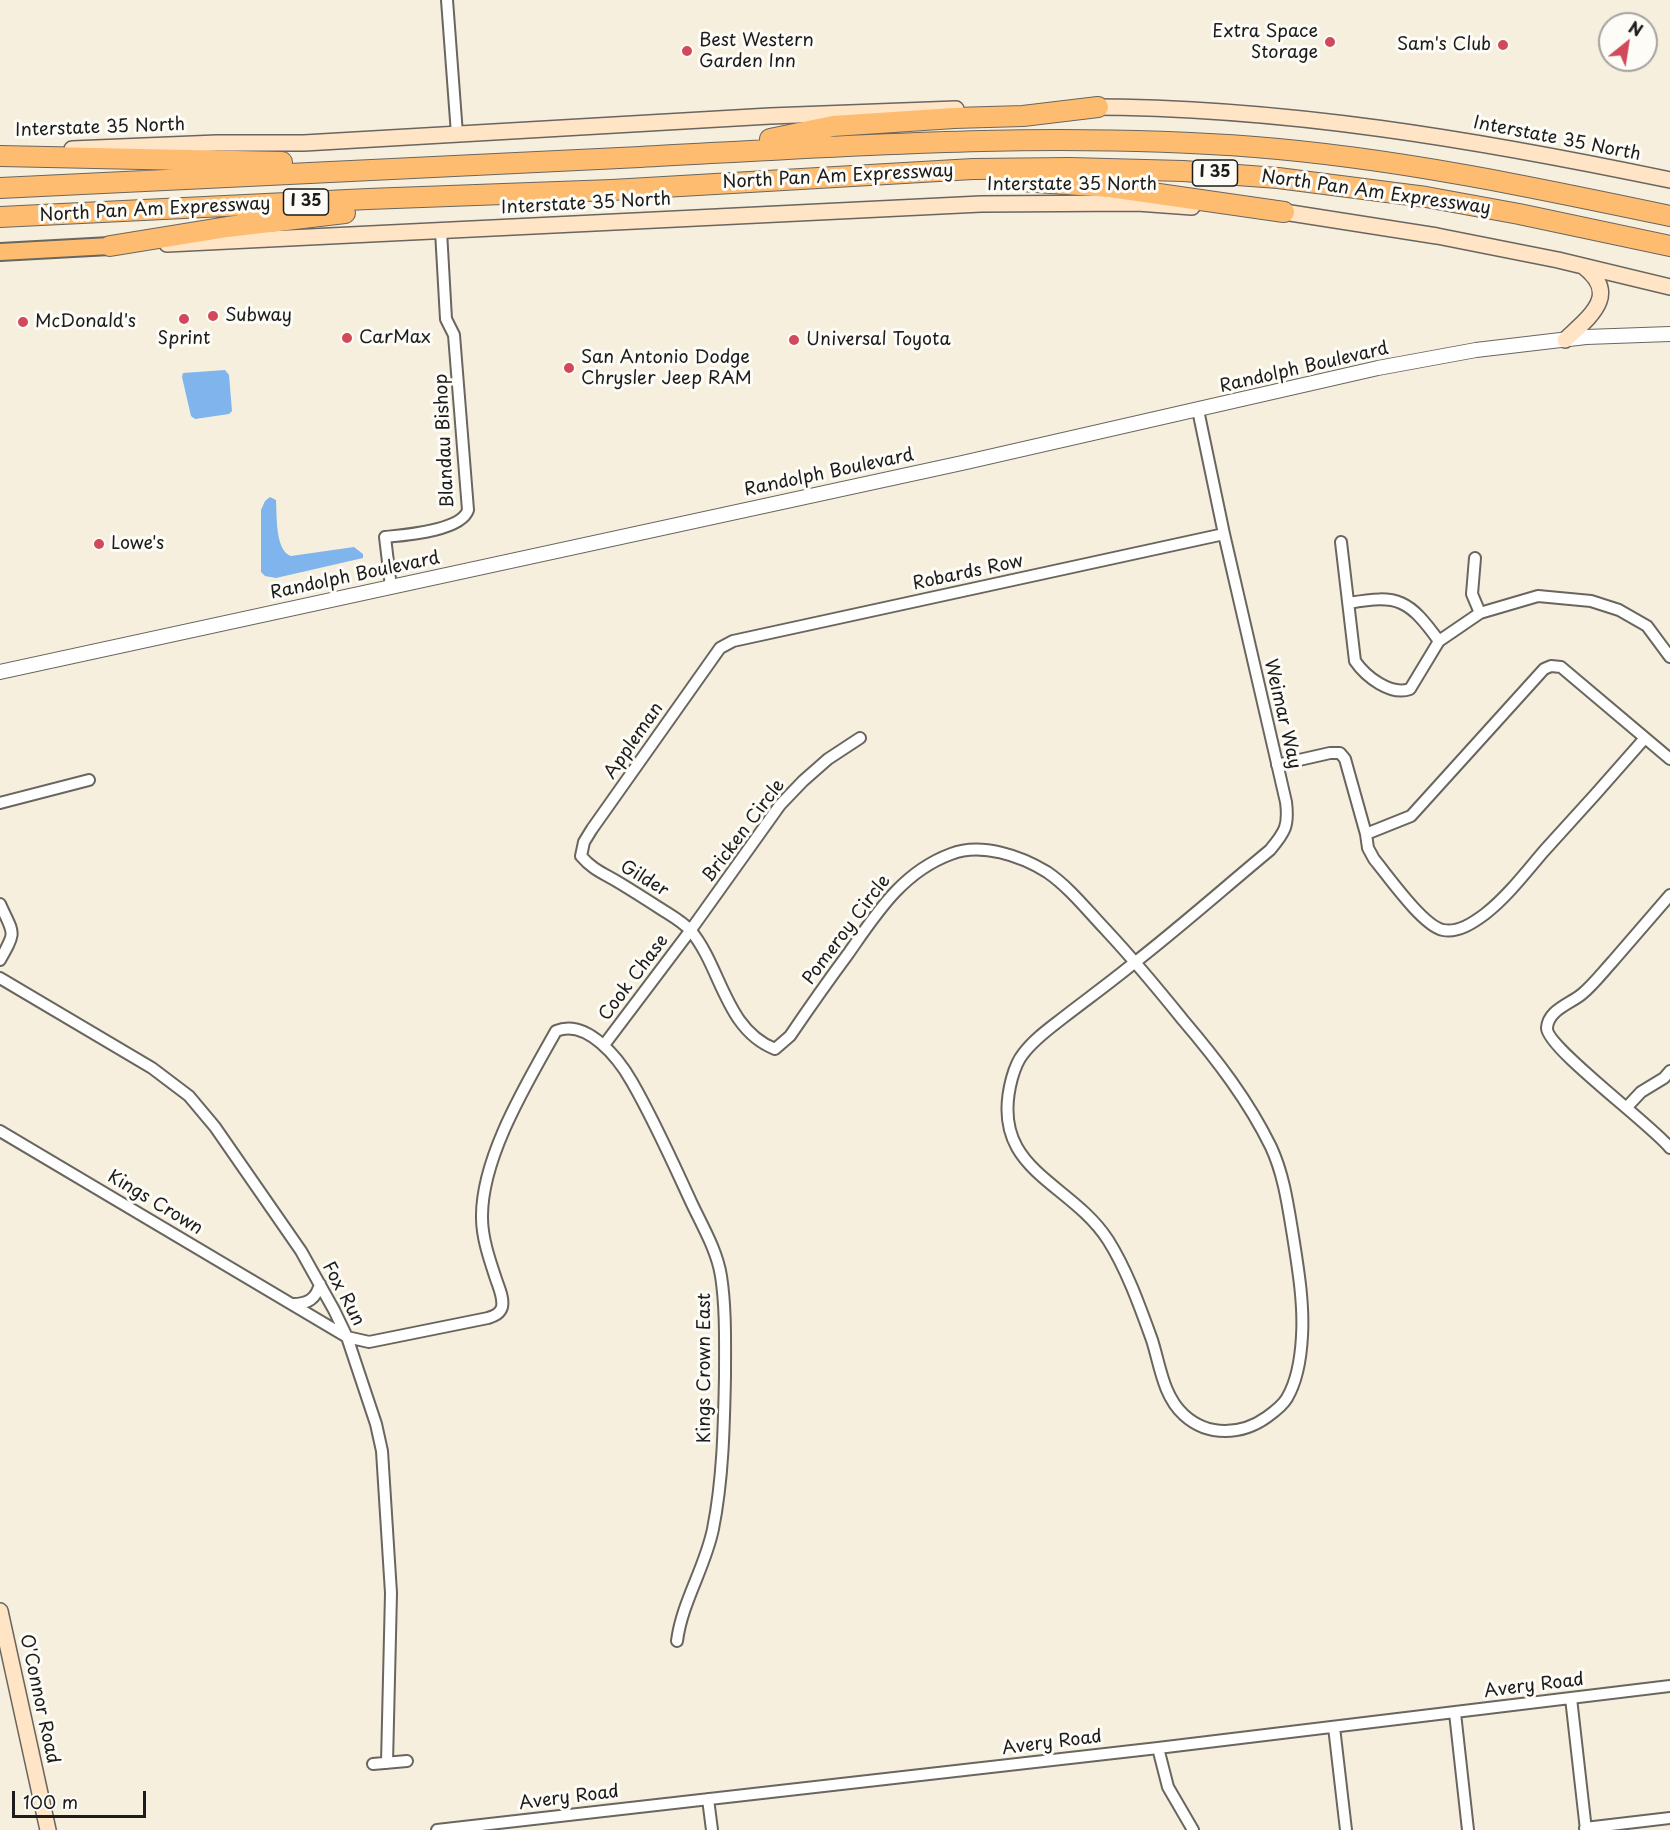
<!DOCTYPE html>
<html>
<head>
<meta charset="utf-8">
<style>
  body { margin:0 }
  #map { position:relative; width:1670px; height:1830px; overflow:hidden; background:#f7efdd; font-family:"Playpen Sans",sans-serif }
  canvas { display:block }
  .north { position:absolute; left:1598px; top:12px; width:60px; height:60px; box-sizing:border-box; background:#fdfcf7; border:2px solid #a3a29f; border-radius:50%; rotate:30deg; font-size:16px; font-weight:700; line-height:24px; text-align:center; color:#1c1c1c }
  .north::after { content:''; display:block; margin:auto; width:21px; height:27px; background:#d1495b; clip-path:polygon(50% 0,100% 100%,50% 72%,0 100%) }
  .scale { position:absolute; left:12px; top:1791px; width:134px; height:27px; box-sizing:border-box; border:3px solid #1c1c1c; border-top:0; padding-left:8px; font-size:18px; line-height:21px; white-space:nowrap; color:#1c1c1c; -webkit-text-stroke:4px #fdfcf7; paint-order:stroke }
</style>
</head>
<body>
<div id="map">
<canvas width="1670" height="1830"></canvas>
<div class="north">N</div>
<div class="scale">100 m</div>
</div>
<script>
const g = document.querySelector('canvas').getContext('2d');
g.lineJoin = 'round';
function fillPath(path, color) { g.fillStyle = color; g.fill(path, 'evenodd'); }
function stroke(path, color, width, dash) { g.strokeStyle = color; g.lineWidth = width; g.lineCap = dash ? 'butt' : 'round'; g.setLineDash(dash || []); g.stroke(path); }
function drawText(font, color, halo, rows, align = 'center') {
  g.font = font + ' "Playpen Sans",sans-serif'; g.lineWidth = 6; g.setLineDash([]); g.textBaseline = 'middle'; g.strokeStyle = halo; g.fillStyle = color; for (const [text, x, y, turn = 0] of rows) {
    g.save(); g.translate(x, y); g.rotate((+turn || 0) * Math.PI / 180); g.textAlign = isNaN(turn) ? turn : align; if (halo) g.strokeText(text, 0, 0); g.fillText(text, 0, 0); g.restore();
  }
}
fillPath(new Path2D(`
  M225,370L229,375L232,411L229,414L195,419L191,416L182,377L183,373Z
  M270,497L276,500C277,515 275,551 291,556L354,547L363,554V558L276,578L265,576L261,572V510L265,501Z`), '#80b4ed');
const minor = new Path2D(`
  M447,0L457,134
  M1198,410L1224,534L1286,802C1289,826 1285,832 1270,850C1223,889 1177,930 1129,967C1108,984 1086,1000 1064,1017C1050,1028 1034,1039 1023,1054C1018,1060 1014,1071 1012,1078C987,1170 1069,1180 1108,1240C1127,1270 1140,1307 1152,1340C1160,1365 1163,1396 1184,1415C1208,1437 1242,1435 1267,1417C1274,1412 1283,1405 1287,1398C1297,1381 1301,1355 1302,1336C1304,1303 1298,1268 1293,1236C1288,1206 1284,1175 1271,1147C1248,1100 1217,1060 1183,1020C1158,989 1133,959 1106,930C1087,910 1069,887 1047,872C1021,856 981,842 951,854C902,872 876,914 848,954C828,981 809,1008 790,1036L775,1049C725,1029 722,969 691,931C683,922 672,916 661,909C647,900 633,891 618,882C603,873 593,870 581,856L584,842L592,829L720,648L733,641L1224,534
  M1341,542L1355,661C1366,677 1391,696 1410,689L1439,641L1480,613L1538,596L1591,601L1619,610L1647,626L1670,657
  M1475,558L1472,594L1480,613
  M391,587L385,537C405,535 461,531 468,510L454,335L446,319L441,231
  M1349,603C1399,594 1409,600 1439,641
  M1277,765L1330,753H1340L1345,759L1366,834L1368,848L1374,859C1388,876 1423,926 1443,930C1458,933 1473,923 1485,914C1507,897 1526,872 1544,851C1578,814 1612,776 1645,738
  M0,803L89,780
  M1366,834L1411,816L1544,669L1551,666L1561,667L1670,759
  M1670,895C1651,917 1632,939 1613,961C1603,972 1593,985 1582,994C1570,1004 1548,1010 1547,1028C1546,1047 1653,1126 1670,1148
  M0,904C14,935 17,930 0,960
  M0,978L152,1068L189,1096L215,1127L301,1251L334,1310L347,1337L376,1424L382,1451L391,1593L387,1763
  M604,1045L690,931L780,805L803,781L828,759L860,738
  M1627,1107L1641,1092L1664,1078L1670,1071
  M0,1131L347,1337L369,1342L488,1318C494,1316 500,1314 502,1307C504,1297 498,1286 495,1276C489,1258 482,1237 482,1218C481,1158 527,1083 556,1031C587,1018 619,1059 632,1082C655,1122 673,1163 692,1204C703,1227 717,1251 721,1276C726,1308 725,1343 725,1376C724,1426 723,1479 713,1529C705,1568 682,1602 677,1641
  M293,1304C308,1304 316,1299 320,1284
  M1571,1698L1586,1830
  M1455,1713L1468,1830
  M1334,1727L1346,1830
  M1158,1748L1168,1787L1193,1830
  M373,1764L407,1761
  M708,1799L712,1830
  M1585,1828L1670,1818
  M437,1830L1158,1748L1670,1686`);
const tertiary = new Path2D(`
  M0,672L962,463L1378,368L1476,350L1586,337L1670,334`);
const secondary = new Path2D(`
  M1088,107C1284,107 1478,140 1670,180
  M72,149L217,143H304L770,116L956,109
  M1273,212H1284L1437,236L1558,260L1670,287
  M167,244L981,204L1137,203L1192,207
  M1565,340C1589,317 1621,295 1583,266
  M0,1611L48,1830`);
const primary = new Path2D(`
  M0,252L110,246`);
const motorway = new Path2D(`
  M770,139L833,126L954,118L1023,116L1098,107
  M0,156L282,162
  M1021,181L1110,187L1284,212
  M0,188C213,177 427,168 640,157C845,146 1049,131 1255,147C1395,158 1532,187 1670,216
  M0,217L368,199L612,190L973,169L1070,168L1183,171L1278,178L1426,197L1519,214L1670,246
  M110,246L227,227L345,213`);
stroke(minor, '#696660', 14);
stroke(tertiary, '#696660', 16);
stroke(secondary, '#696660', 18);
stroke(primary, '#696660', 20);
stroke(motorway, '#696660', 22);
stroke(minor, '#fff', 10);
stroke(tertiary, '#fff', 14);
stroke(secondary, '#ffe4c6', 15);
stroke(primary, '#febc70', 16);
stroke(motorway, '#febc70', 20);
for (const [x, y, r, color] of [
  [1330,42,6,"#d1495b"],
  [1503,45,6,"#d1495b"],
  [687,51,6,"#d1495b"],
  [213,316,6,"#d1495b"],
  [184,319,6,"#d1495b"],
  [23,322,6,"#d1495b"],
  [347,338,6,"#d1495b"],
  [794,340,6,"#d1495b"],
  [569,368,6,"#d1495b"],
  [99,544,6,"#d1495b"]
]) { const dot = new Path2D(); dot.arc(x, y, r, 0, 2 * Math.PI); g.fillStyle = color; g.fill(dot); stroke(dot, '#fdfcf7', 2); }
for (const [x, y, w] of [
  [1215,173,45],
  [306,202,45]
]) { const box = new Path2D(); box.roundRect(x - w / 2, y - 13, w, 26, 4.5); g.fillStyle = '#fdfcf7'; g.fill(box); stroke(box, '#1c1c1c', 1.5); }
drawText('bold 16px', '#1c1c1c', null, [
  ["I 35",1215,173],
  ["I 35",306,202]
]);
drawText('18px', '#1c1c1c', '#fdfcf7', [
  ["Extra Space",1318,32,"right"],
  ["Storage",1318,53,"right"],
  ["Best Western",699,41],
  ["Garden Inn",699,62],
  ["Sam's Club",1491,45,"right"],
  ["Subway",225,316],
  ["McDonald's",35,322],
  ["CarMax",359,338],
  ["Sprint",184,339,"center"],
  ["Universal Toyota",806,340],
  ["San Antonio Dodge",581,358],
  ["Chrysler Jeep RAM",581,379],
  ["Lowe's",111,544]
], 'left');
drawText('18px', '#1c1c1c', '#fdfcf7', [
  ["Interstate 35 North",100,128,-2],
  ["Interstate 35 North",1557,139,11],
  ["North Pan Am Expressway",838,177,-3],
  ["Interstate 35 North",1072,185],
  ["North Pan Am Expressway",1376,193,8],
  ["Interstate 35 North",586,204,-3],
  ["North Pan Am Expressway",155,210,-3],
  ["Randolph Boulevard",1304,368,-13],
  ["Blandau Bishop",445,441,-93],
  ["Randolph Boulevard",829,473,-12],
  ["Robards Row",968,573,-12],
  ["Randolph Boulevard",355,576,-12],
  ["Weimar Way",1282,714,77],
  ["Appleman",634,741,-55],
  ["Bricken Circle",744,831,-53],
  ["Gilder",644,879,31],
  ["Pomeroy Circle",847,930,-53],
  ["Cook Chase",634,978,-53],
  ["Kings Crown",155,1203,31],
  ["Fox Run",343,1294,62],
  ["Kings Crown East",705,1368,-90],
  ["Avery Road",1534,1686,-7],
  ["O'Connor Road",39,1699,78],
  ["Avery Road",1052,1743,-7],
  ["Avery Road",569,1798,-7]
]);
</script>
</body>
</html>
